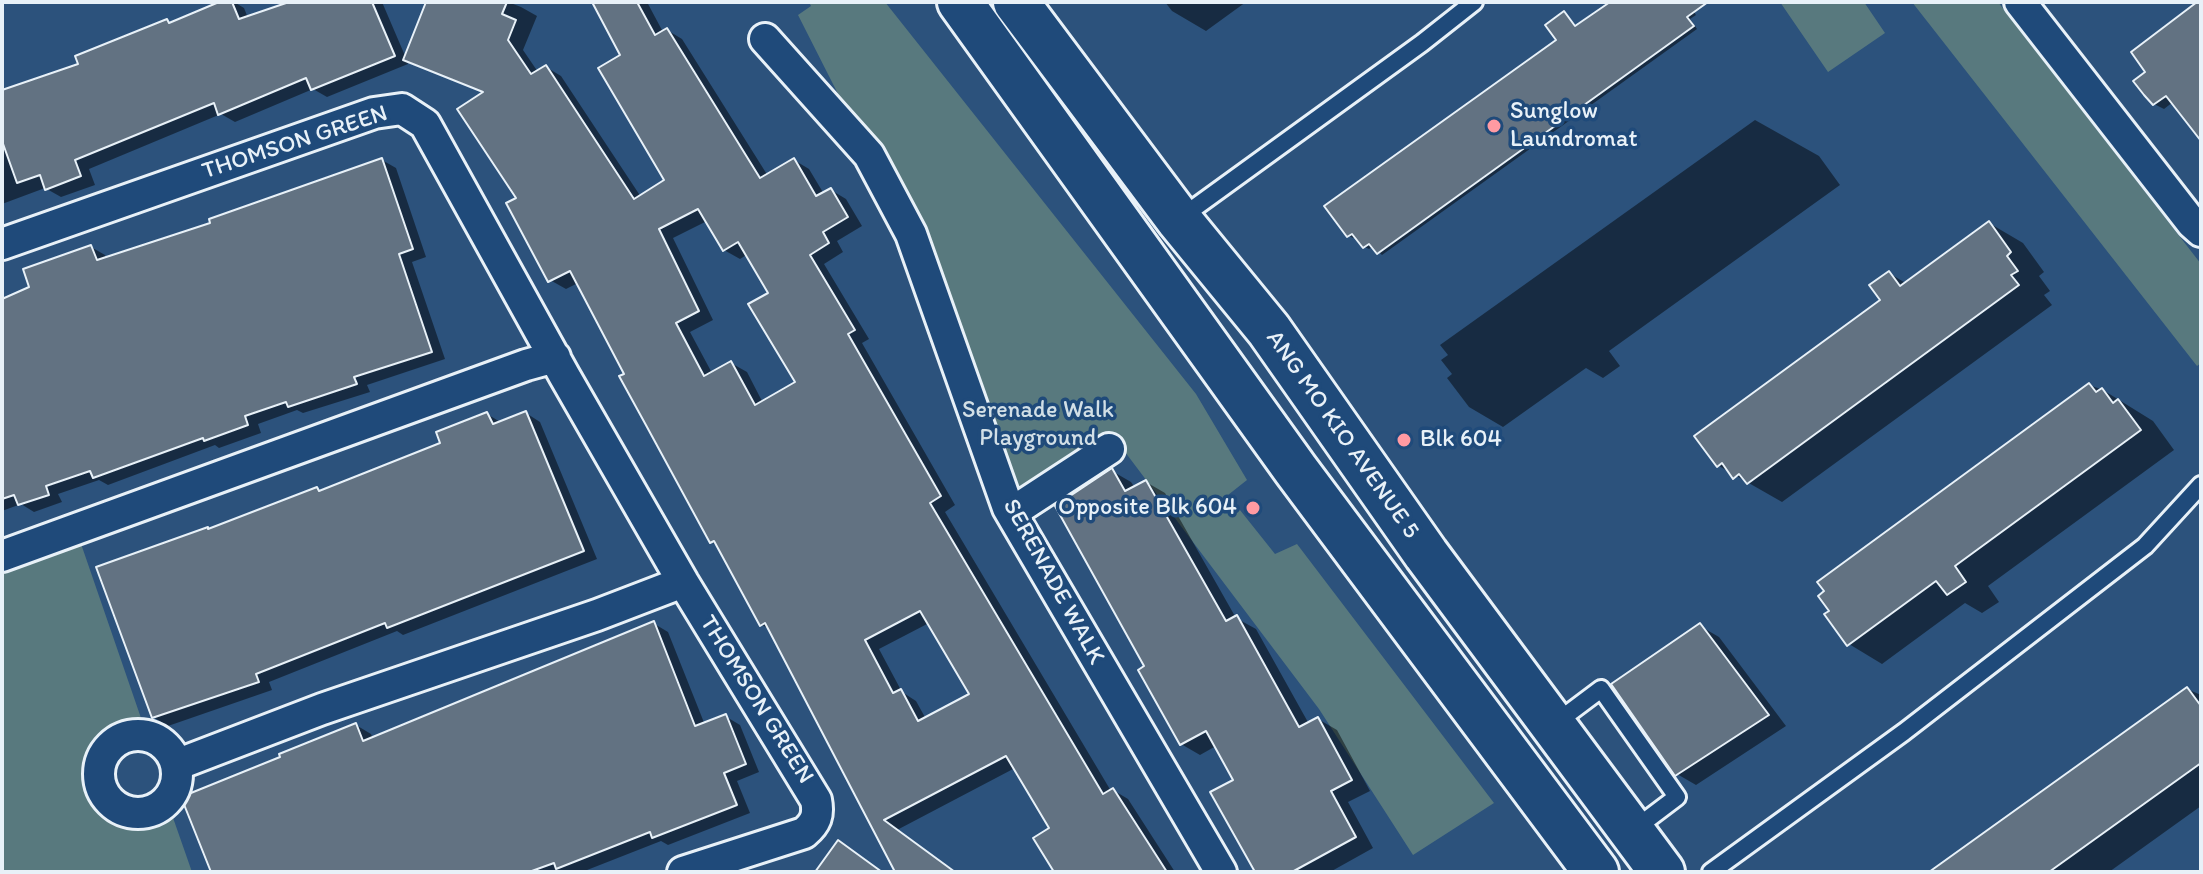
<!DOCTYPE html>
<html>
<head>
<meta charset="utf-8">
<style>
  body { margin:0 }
  #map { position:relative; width:2203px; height:874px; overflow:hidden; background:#2c527c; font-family:Itim,sans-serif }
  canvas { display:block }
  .frame { position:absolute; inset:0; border:4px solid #e8f1f8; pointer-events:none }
</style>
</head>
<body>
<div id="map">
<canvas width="2203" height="874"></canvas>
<div class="frame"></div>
</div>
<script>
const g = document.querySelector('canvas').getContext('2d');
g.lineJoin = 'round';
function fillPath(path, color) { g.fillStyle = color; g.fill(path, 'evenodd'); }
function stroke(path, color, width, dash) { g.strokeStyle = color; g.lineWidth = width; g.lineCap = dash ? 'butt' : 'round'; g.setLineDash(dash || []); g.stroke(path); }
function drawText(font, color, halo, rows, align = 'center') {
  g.font = font + ' Itim,sans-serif'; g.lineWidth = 7; g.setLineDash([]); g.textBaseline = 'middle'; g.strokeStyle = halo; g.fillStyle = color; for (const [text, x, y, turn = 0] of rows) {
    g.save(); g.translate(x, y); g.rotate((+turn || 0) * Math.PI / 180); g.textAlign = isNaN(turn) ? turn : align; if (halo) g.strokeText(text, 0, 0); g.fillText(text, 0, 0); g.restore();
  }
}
fillPath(new Path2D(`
  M809,2H885L1196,394L1247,480L1228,495L1275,554L1297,544L1494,803L1413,855L1319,709L1122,448L1008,508L869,155L798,15L811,6Z
  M1780,2H1864L1885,33L1828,72Z
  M1912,2H1998L2201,264V363L2197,366Z
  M79,538L141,718C130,723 117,726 108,734C74,760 86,818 129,823C144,825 158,817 171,812L192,872H2V566Z`), '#58797e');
fillPath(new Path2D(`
  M224,2H234L244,8L248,18L294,2H382L406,58L429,2H508L521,7L537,16L523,50L538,72L546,67L561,76L641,197L667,181L623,56L594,2H647L663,32L667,30L682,39L768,176L794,160L809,169L824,194L831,190L846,199L862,226L837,241L843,252L824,264L869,339L862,343L955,505L945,512L1111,791L1113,790L1128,799L1175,872H1057L1052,829L1015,768L897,830L956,872H897L771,630L762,625L720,547L711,542L578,283L566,289L550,280L519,198L484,93L406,60L408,64L327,97L313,89L235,122L221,114L89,169L95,185L61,197L45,188L2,204V93L81,66L167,21L172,24ZM707,221L724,250L740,259L748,254L771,294L798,383L763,403L747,372L731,363L712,373L690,332L713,320L673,238ZM929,623L972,695L926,719L916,701L902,692L879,649Z
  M1165,2H1246L1206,31L1172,11Z
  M1613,2H1687L1696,15L1690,19L1697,29L1382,255L1373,246L1369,249L1365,247L1356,236L1353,238L1349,236L1559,41L1564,14L1577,28Z
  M2198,2H2201V138L2173,102L2164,109L2154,104L2148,72Z
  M1755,120L1819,156L1840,185L1609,351L1620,366L1603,378L1586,368L1503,427L1469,407L1447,378L1452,374L1441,360L1448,355L1440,345Z
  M382,160L396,168L426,257L412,262L445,359L367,385L370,392L303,413L297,410L258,424L261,433L219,448L215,445L108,485L99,480L58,494L62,502L34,512L21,504L2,511V298L32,288L91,247L105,255L106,259L212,224Z
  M1989,223L2023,243L2044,272L2039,276L2050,291L2044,295L2052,305L1782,502L1719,466L1697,437L1883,300L1889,273L1907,284Z
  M2089,385L2103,390L2153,421L2174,450L1988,586L1999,602L1982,613L1965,603L1882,664L1849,644Z
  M526,413L540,422L597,559L403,635L397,631L269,682L272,690L168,726L153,717L210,531L317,489L323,492L443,444L487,414L502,423Z
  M1112,471L1131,482L1135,488L1146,482L1165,493L1236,618L1256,629L1309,724L1318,719L1337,730L1370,791L1348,802L1373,848L1330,872H1257L1235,780L1216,746L1200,755L1181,744L1147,667Z
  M653,623L668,632L705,725L725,716L740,725L759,772L737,781L750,813L668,845L661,841L582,872H213L356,725L371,734L373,739Z
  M1700,626L1719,637L1786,726L1696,785L1677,774Z
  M2187,689L2201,695V806L2109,872H1933Z`), '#0007');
const building = new Path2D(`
  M219,2H232L239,19L289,2H372L395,56L311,90L306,78L218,115L214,103L75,160L81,176L45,190L40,175L17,183L2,141V90L78,64L75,56L167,19L169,23Z
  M426,2H507L502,14L516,20L508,40L531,74L546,65L634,199L664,180L598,68L620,55L592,2H637L655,35L667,28L760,178L794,158L816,196L831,188L848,217L823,232L829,243L810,255L855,330L848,334L941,496L930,503L1103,794L1113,788L1167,872H1054L1033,838L1049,828L1006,756L884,820L955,872H895L765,623L760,626L714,541L710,543L647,427L619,376L624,374L570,271L548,282L506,203L516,198L457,109L483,92L403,60ZM698,209L723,251L738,242L768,293L748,304L795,382L755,405L731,361L704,376L676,323L699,311L659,229ZM920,611L969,694L918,721L901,689L893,693L865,640Z
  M1610,2H1708L1687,17L1694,26L1377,254L1369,244L1363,248L1352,234L1347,237L1324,206L1556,40L1545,25L1564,11L1575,26Z
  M2197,2H2201V141L2166,96L2153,105L2144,95L2133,81L2145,72L2131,52Z
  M382,158L413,249L399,254L432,352L354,377L357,384L288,407L286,402L245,416L248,425L204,441L203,438L93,478L90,471L46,486L49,495L18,505L14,495L2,499V299L29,287L23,269L91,245L97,260L210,223L209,219Z
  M1989,221L2011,252L2007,256L2018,271L2011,275L2019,285L1747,484L1739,474L1733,479L1722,463L1717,467L1694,436L1880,300L1869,285L1889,271L1900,286Z
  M2089,383L2096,392L2102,388L2113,403L2118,399L2141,430L1955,566L1966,582L1947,595L1936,581L1847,646L1824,614L1829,611L1818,596L1824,591L1817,582Z
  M526,411L584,551L387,628L385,623L256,674L259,682L152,718L96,567L208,527V529L317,487L319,491L440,443L436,432L487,412L493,424Z
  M1112,468L1125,491L1146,480L1226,621L1237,615L1299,727L1318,717L1352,780L1331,791L1356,837L1292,872H1255L1210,792L1233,780L1206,731L1180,745L1138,670L1144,666L1055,506Z
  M654,621L695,726L726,714L746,764L724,773L737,805L652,838L650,832L556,869L554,863L529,872H211L181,797L280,757L279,754L356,723L363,741Z
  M1700,623L1769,715L1675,776L1611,684Z
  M2187,687L2201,706V763L2049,872H1929Z
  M838,840L882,872H815Z`);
fillPath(building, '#627282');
stroke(building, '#e8f1f8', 2);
const lane = new Path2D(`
  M1179,219L1422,43L1474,2
  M1553,725L1601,689L1677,797L1632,831
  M1711,872L1904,732L2145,546L2201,485`);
const street = new Path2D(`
  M2020,2L2192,223L2201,231
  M765,39L869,155L911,234L1008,508L1221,872
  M2,244L374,113L402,109L425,124L564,375L683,582L816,800C819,815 816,823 804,833L683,872
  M1011,513L1109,449
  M2,556L526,365L555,357
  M99 774a39 39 0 1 1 78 0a39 39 0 1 1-78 0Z
  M176,765L322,709L597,615L683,582`);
const primary = new Path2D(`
  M960,2L1296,470L1596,872
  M1016,2L1179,220L1269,330L1426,554L1662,872`);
stroke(lane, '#e8f1f8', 22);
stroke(street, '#e8f1f8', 36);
stroke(primary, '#e8f1f8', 50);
stroke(lane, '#1f4a7a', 16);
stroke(street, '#1f4a7a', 30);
stroke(primary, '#1f4a7a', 44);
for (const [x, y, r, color] of [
  [1494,126,8,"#ff9aa2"],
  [1404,440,8,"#ff9aa2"],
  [1253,508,8,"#ff9aa2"]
]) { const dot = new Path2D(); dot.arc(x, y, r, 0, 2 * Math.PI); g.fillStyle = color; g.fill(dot); stroke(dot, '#1f4a7a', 3); }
drawText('24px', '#e8f1f8', '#1f4a7a', [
  ["Sunglow",1510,112],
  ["Laundromat",1510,140],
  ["Blk 604",1420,440],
  ["Opposite Blk 604",1237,508,"right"]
], 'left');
drawText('24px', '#e8f1f8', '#1f4a7a', [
  ["THOMSON GREEN",295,143,-18],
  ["ANG MO KIO AVENUE 5",1342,435,55],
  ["SERENADE WALK",1053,582,61],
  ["THOMSON GREEN",756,700,58]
]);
drawText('24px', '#d2dfe6', '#1f4a7a', [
  ["Serenade Walk",1038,411],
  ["Playground",1038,439]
]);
</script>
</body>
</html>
